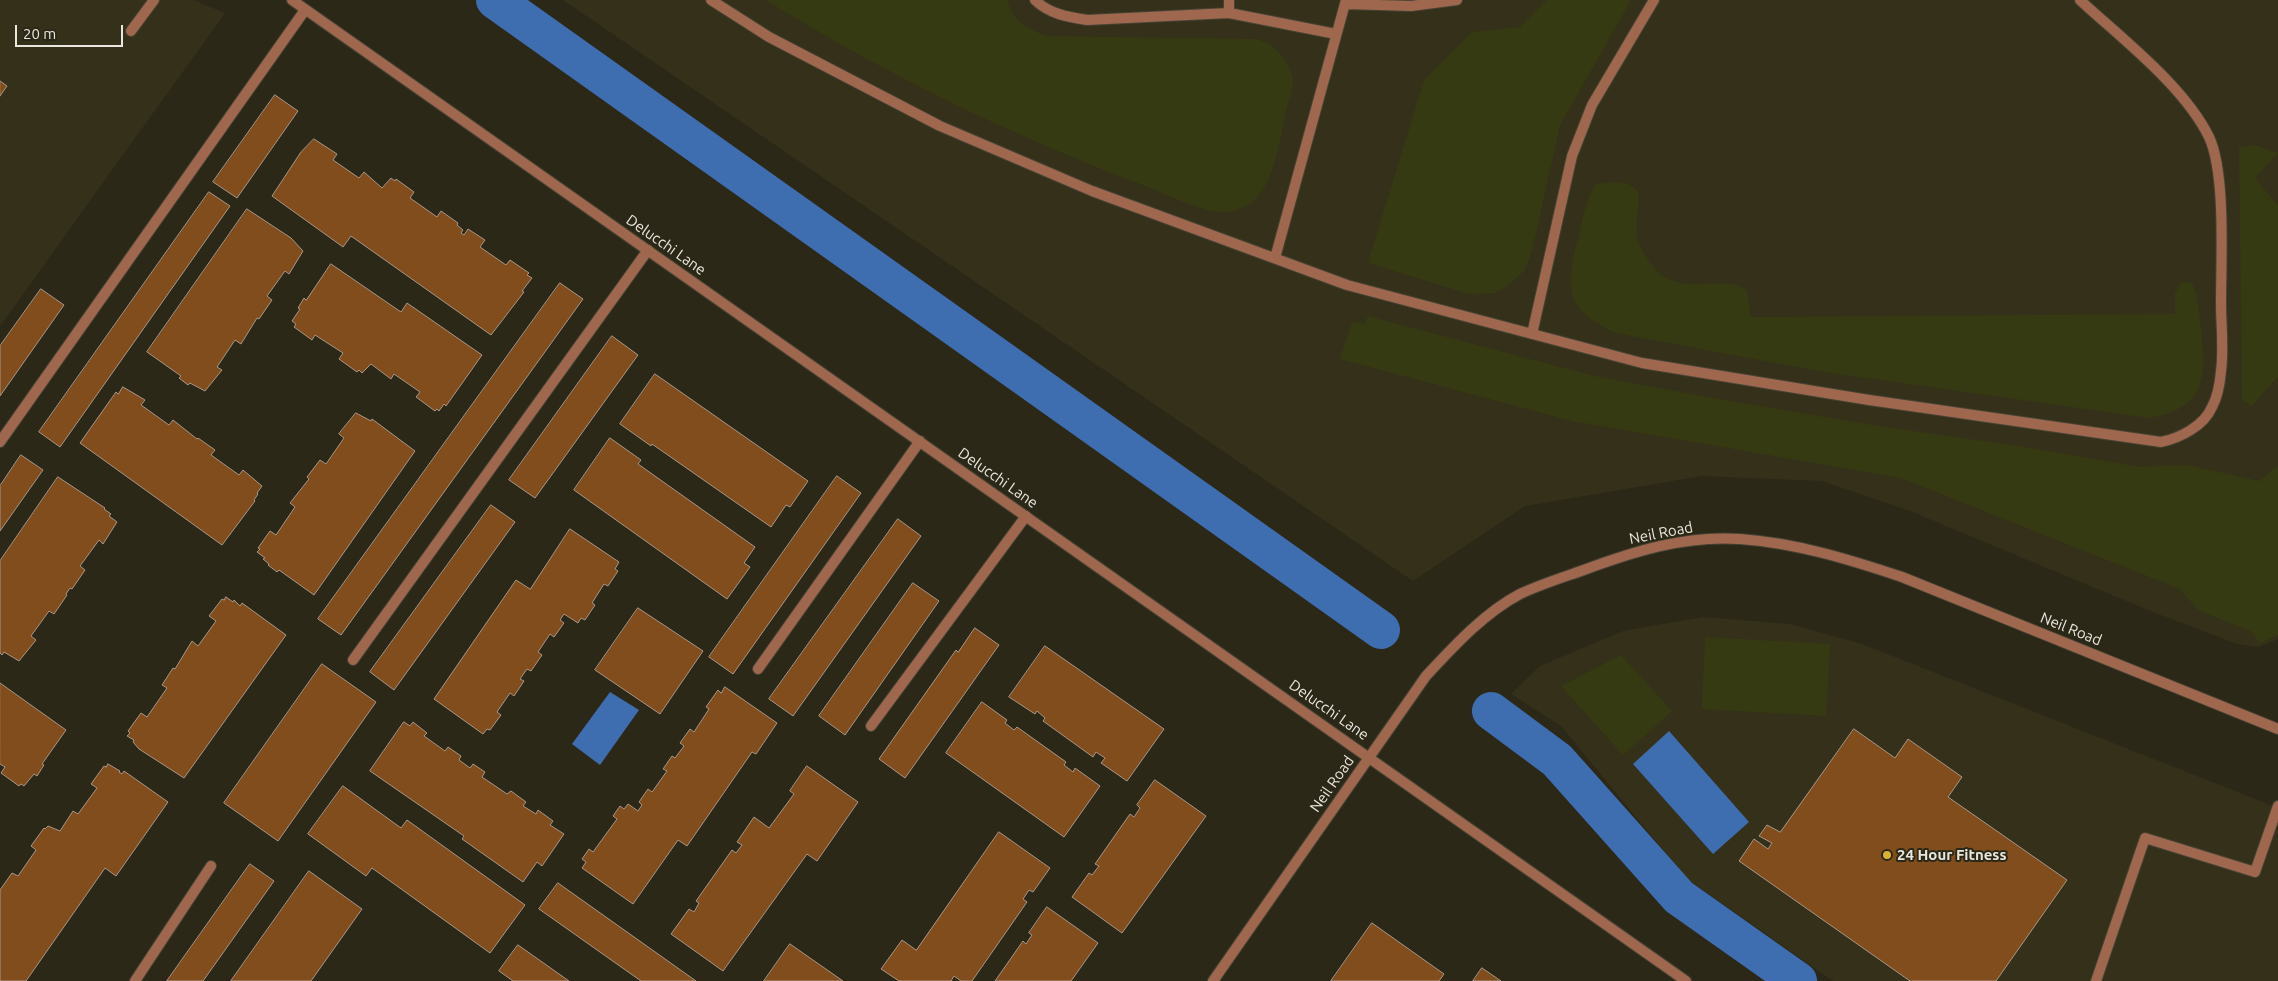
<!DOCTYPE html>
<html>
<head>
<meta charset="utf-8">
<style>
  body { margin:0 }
  #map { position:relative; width:2278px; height:981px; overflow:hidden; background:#2c2818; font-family:Ubuntu,sans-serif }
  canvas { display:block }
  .scale { position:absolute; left:15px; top:25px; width:108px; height:22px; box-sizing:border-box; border:2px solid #e9e7dd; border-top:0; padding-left:6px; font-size:15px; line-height:18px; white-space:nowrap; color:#e9e7dd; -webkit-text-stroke:4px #2c2818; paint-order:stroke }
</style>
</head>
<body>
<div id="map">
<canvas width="2278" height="981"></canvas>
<div class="scale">20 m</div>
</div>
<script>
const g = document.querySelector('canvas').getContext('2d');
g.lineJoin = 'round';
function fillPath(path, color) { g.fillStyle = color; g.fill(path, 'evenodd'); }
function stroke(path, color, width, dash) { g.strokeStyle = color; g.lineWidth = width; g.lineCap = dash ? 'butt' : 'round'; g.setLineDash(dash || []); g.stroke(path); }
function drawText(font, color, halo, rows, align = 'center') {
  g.font = font + ' Ubuntu,sans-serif'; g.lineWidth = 4; g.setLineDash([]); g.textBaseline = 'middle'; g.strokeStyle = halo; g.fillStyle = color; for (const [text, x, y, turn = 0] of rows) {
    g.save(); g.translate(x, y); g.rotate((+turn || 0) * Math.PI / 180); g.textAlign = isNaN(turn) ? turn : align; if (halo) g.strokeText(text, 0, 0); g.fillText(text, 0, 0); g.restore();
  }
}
fillPath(new Path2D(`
  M0,0H193L225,13L0,326Z
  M563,0H2278V639L2258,647L2237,644L2153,612L1910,511L1822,481L1702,476L1525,506L1413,581Z
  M1703,617L1789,624L1862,644L2278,808V981H1833L1686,878L1561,726L1511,694L1540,666L1623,631Z`), '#353019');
fillPath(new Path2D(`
  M766,0H1008C1012,22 1027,28 1046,36L1253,39C1259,40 1267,42 1271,45C1280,52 1292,68 1293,79C1293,91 1287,105 1285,116C1277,151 1273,207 1227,212C1205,214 1169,195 1148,187C1015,137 886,75 766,0Z
  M1547,0H1631L1560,125L1532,251L1525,270L1510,284L1495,293L1469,294L1368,263L1424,80L1472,32L1520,27Z
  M2255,145L2278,153L2255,178L2278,206V376L2252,406L2242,400L2239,148Z
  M1614,182L1628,184L1638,191C1640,205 1635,219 1637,233C1638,245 1644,255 1651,264C1678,301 1722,272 1747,290L1751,317L2175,314V293L2182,282L2192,283C2199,297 2199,313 2201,329C2206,379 2206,408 2149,418L1824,372L1616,333C1561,308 1566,286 1579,234C1583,217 1586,199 1596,184Z
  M1368,316L1594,376L1718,399L1878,426L2019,446L2139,467L2187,465L2259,481L2278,466V635L2260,643L2252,632L2198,610L2180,589L1901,478L1572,421L1340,359L1352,322L1364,324Z
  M1705,637L1830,644L1826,716L1702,709Z
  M1621,655L1672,711L1623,755L1561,686Z`), '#363a12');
fillPath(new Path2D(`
  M610,692L639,710L600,765L572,744Z
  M1669,731L1749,822L1713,854L1633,764Z`), '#3e6db0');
stroke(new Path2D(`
  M495,0L1381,630
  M1491,711L1557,760L1679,897L1798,981`), '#3e6db0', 38);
const building = new Path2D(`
  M0,81L7,86L0,96Z
  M275,95L298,111L237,198L213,182Z
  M314,139L337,154L333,160L359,178L364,172L382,188L391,178L395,181L396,179L414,192L410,198L437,217L441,211L458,223L457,225L463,230L461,233L464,235L468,229L485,240L480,247L506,265L510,260L529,273L527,275L532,278L522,291L524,292L491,335L351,236L343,247L272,196L301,152Z
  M209,192L230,206L60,447L39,432Z
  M247,209L291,238L303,251L289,274L285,271L267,296L272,300L259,319L257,318L241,344L235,340L217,367L222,370L205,391L190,383L188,385L179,378L181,376L147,352Z
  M331,264L401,312L407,303L482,355L446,406L444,404L439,411L437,409L435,411L416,397L420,392L394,374L391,379L371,364L362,373L359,370L357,372L339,359L343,353L315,335L312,340L294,327L296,324L292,321L300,309L298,308L304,298L306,300Z
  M560,283L583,299L341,635L318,619Z
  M41,289L64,305L0,396V346Z
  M612,336L638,355L535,498L509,480Z
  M655,374L808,481L790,507L786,505L771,527L652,444L651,446L620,424Z
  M123,387L145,400L141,405L169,425L173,420L197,439L198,438L215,450L211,455L239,475L243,470L262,486L257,493L258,494L254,500L255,501L222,545L80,443L116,392L118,394Z
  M356,413L371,421L372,419L415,451L314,595L279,570L277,572L268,565L269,564L263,559L265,558L257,552L260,549L258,548L270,531L276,535L295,507L290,503L309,479L307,477L320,460L326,464L344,438L339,434Z
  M610,438L641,460L638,464L755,547L744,563L750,567L727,599L574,490Z
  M21,455L43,470L0,531V486Z
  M837,476L861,493L733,674L709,657Z
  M58,477L105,508L104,509L111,514L109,516L117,522L103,544L99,540L80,566L85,570L72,589L70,588L66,594L67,595L54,614L49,611L31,636L36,640L19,661L4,652L2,655L0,653V561Z
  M491,505L515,522L394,690L370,672Z
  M898,519L921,536L793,716L769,699Z
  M570,529L619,562L615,569L618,571L608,586L604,584L592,603L595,605L585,620L581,618L578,623L564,614L560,620L564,623L554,637L550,634L538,652L542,655L531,671L527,669L520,679L524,681L514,696L510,693L497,712L501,715L490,730L487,729L483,734L434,699L516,580L530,589Z
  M913,583L939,601L845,735L819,716Z
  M226,597L233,602L234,600L240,606L242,603L286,635L184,778L139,749L133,742L134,740L127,736L130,733L128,731L141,713L147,717L167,688L162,685L173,668L175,669L192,641L198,646L216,621L209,616L222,599L224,600Z
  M638,608L703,651L660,714L595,670Z
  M975,628L999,645L905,778L879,759L956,650L958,652Z
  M1045,646L1164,729L1127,781L1101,763L1105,758L1096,752L1093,757L1043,721L1045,718L1037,711L1035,714L1009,697Z
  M322,664L376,702L278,841L224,803Z
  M0,683L66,730L42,764L44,765L37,776L34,774L24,786L21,784L19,786L1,773L5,767L0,764Z
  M725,687L777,723L756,754L752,752L687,846L678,840L633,904L582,868L586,862L582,859L589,849L593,852L617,819L613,816L620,806L624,809L628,804L638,811L642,805L639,802L648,789L652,792L667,771L663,769L672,756L675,758L684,746L680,743L690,729L694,732L709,709L706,707L718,690L721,693Z
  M982,702L1007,720L1005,723L1014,730L1017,727L1066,762L1064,765L1073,772L1075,768L1100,786L1064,837L946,753Z
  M404,722L410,726L413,722L427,733L424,736L445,751L448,747L461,756L459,760L470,768L473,764L485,772L482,777L507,794L511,791L526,802L523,806L536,814L538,810L553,821L550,825L564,834L542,866L537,862L523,882L462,839L464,836L370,771Z
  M1854,729L1895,758L1908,739L1962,777L1948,797L2067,880L1996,981H1910L1739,861L1754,839L1768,849L1772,843L1759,836L1767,825L1780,832Z
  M108,764L120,771L119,772L122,774L124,771L168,802L116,876L105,868L26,981H0V890L12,873L18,876L36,850L31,846L44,828L45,829L48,826L60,831L73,811L78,814L97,788L91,784L104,766L106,767Z
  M807,766L858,802L817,861L807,854L723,971L671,934L689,909L694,912L699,903L696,901L732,850L736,853L742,845L737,842L754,817L769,828L794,794L790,791Z
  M1155,780L1206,816L1122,933L1072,897L1089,873L1092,875L1099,866L1095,864L1130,814L1134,817L1140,808L1137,805Z
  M343,786L401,828L407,820L525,905L490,953L372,868L366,876L308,834Z
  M999,832L1050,868L1033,892L1029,890L1023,899L1027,902L972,981H961L954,976L951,981H899L881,969L902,940L916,950Z
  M250,864L274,881L203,981H167Z
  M309,871L362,909L311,981H231Z
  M558,883L696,981H641L539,909Z
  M1047,907L1098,943L1071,981H995L1023,941L1026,944L1032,935L1029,933Z
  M1372,923L1444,974L1439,981H1331Z
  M790,944L843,981H764Z
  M518,945L569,981H513L499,971Z
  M1482,968L1501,981H1473Z`);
fillPath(building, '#824d1d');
stroke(building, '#a79689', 1);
const service = new Path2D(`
  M711,0L769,37L940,126L1092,191L1347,285L1642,363L1869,400L2161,442C2180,438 2204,426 2212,407C2218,396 2220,383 2221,371C2224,349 2221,325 2221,303C2221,261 2226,173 2209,137C2184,86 2122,39 2080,0
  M1035,0C1049,14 1068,17 1087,20L1229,13L1336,34
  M1345,4L1411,6L1457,0
  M1229,13V0
  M131,31L154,0
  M1275,258L1346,0
  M1532,334L1572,156L1592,105L1654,0
  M0,442L305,10
  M353,660L648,250
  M758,669L920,441
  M871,726L1026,516
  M135,981L211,866
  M2096,981L2145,838L2255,872L2278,806`);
const minor = new Path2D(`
  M292,0L1686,981`);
const tertiary = new Path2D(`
  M1213,981L1426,676C1454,646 1484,613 1520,594C1539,585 1561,578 1581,571C1632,552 1684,535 1740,539C1796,543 1848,559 1902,577L2278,729`);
stroke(service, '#464334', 12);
stroke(minor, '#464334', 12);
stroke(tertiary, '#464334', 12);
stroke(service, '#9e674e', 10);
stroke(minor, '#9e674e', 10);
stroke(tertiary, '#9e674e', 10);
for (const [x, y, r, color] of [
  [1887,855,5,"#d9b334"]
]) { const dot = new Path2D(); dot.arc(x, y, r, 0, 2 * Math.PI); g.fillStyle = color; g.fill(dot); stroke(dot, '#2c2818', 2); }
drawText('15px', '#e9e7dd', '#2c2818', [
  ["Delucchi Lane",666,245,35],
  ["Delucchi Lane",998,478,35],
  ["Neil Road",1661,533,-11],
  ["Neil Road",2071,629,22],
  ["Delucchi Lane",1329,710,35],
  ["Neil Road",1332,784,-55]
]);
drawText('bold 15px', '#e9e7dd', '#2c2818', [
  ["24 Hour Fitness",1897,855]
], 'left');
</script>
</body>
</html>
